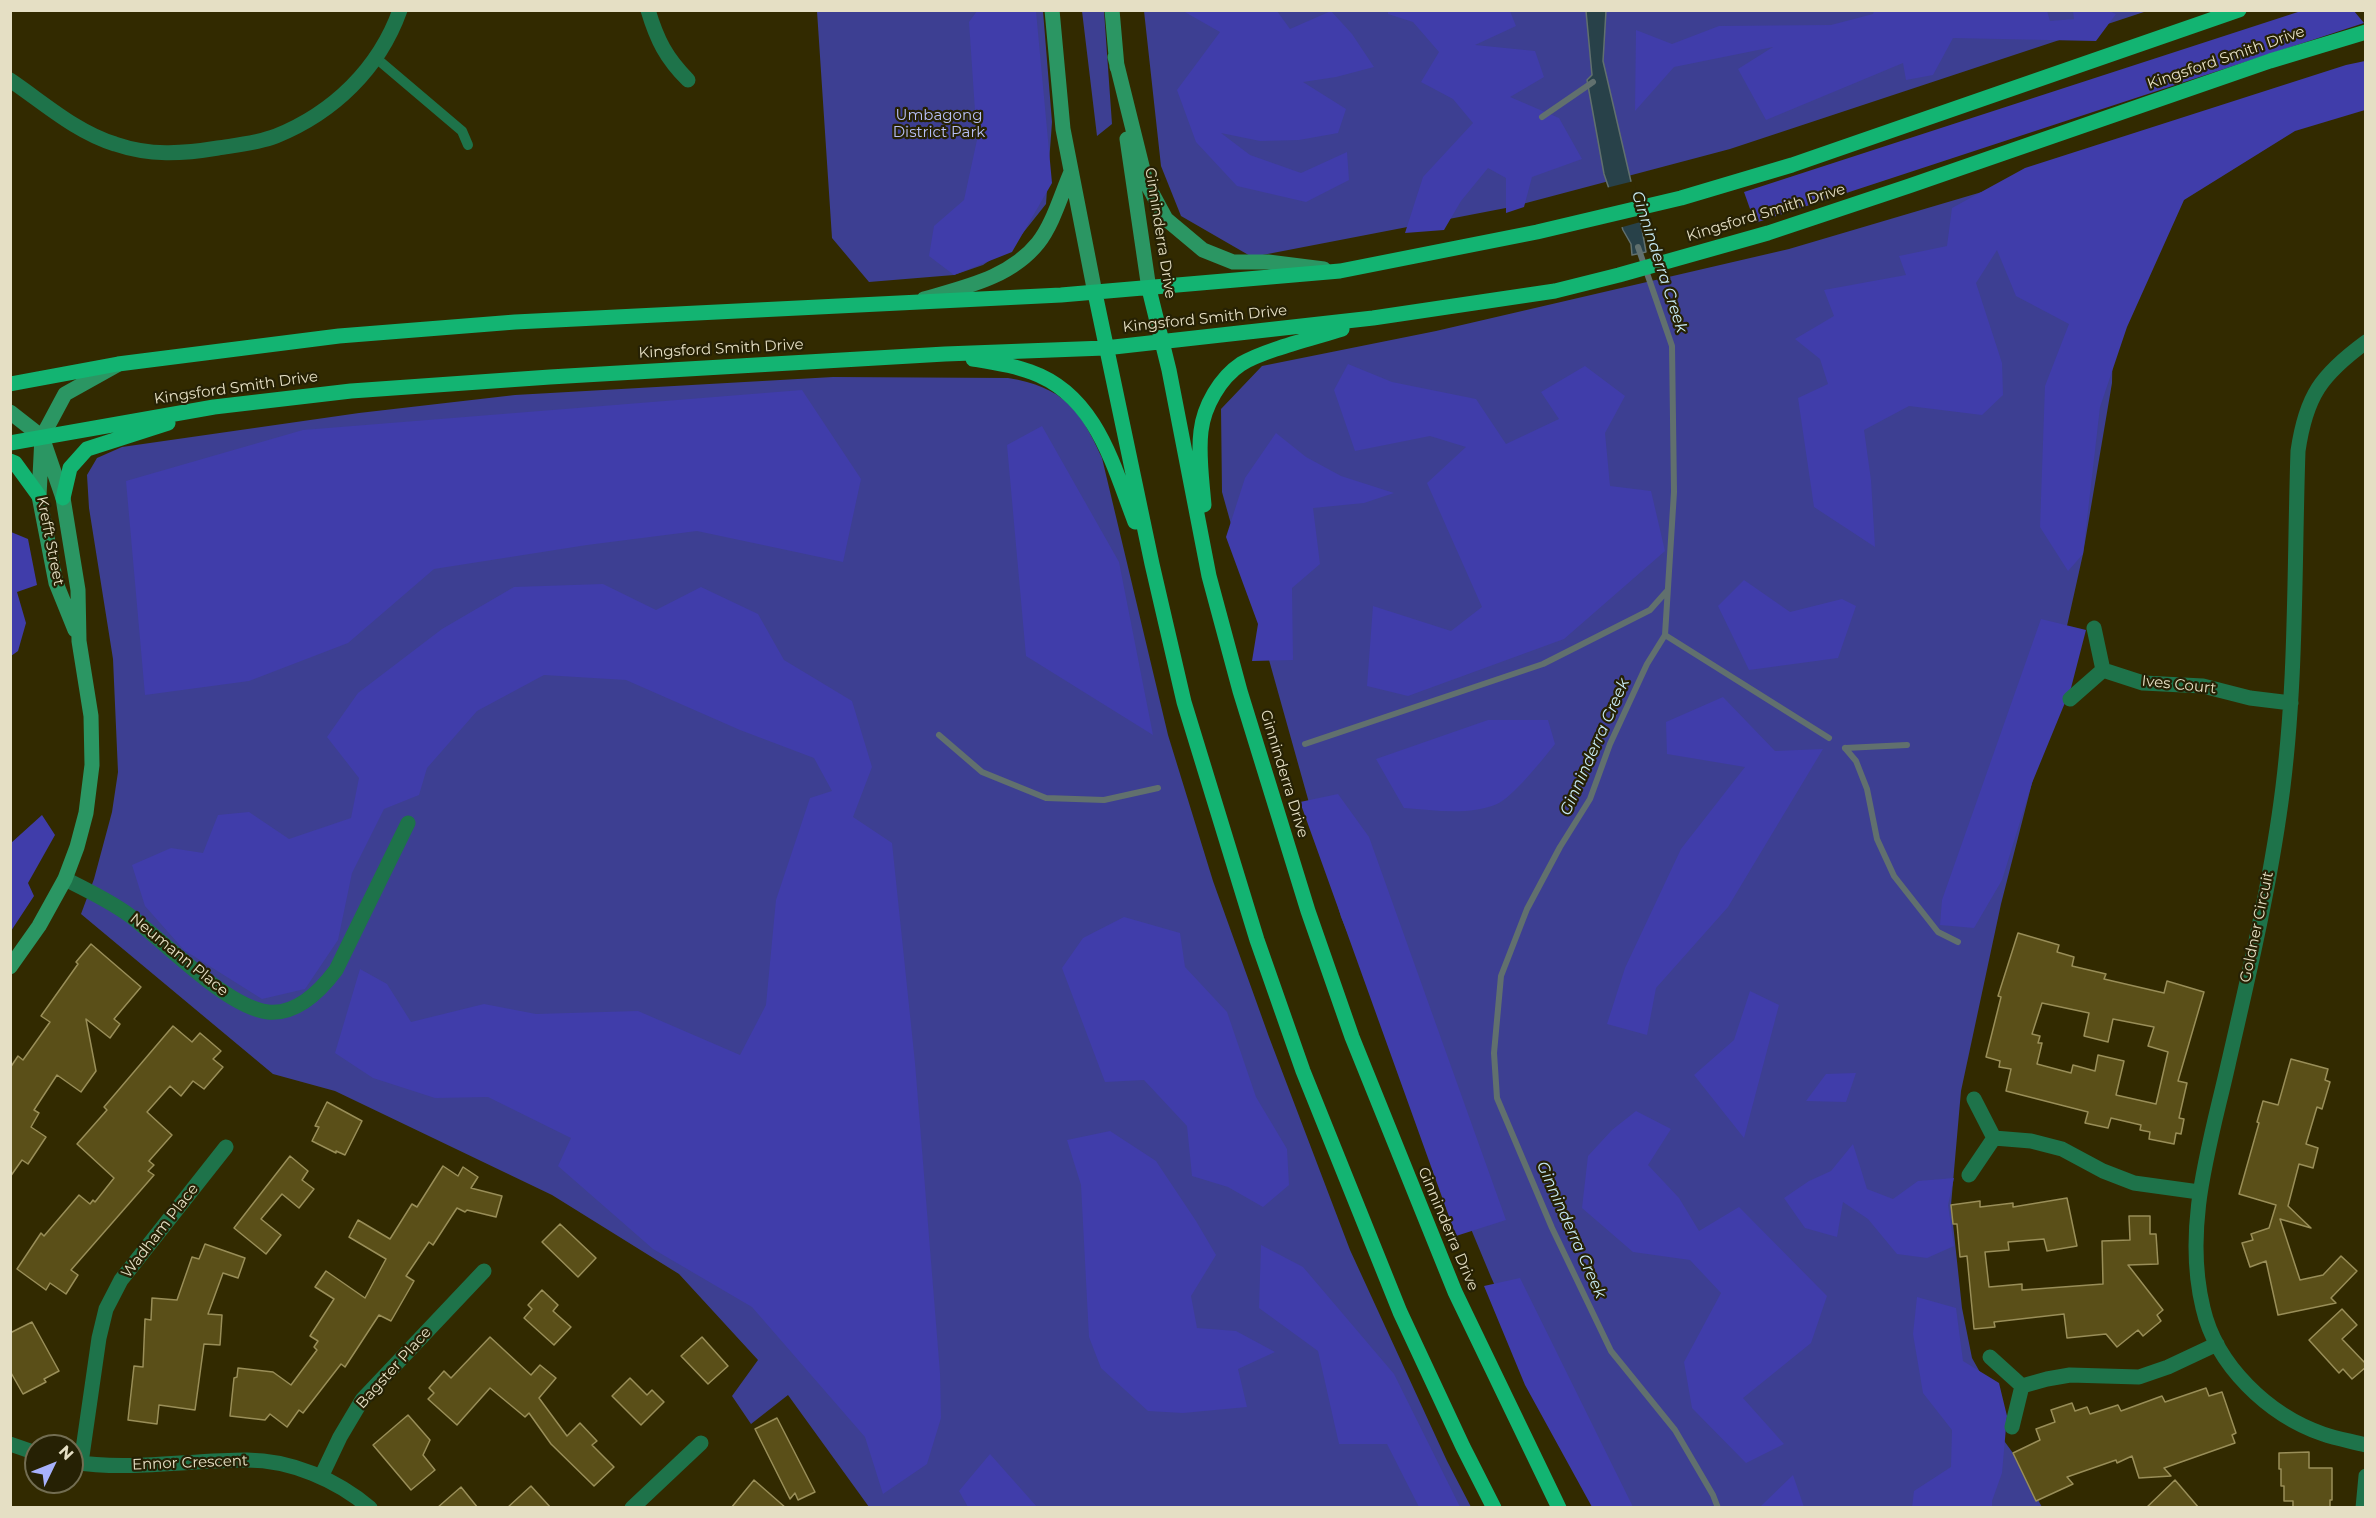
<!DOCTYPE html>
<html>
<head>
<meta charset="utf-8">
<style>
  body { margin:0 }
  #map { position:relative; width:2376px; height:1518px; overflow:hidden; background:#322a00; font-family:Montserrat,sans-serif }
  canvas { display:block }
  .frame { position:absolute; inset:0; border:12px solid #e5dfc4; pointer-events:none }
  .north { position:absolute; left:24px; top:1434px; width:60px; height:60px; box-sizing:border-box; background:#262104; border:2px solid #726d51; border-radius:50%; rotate:47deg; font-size:16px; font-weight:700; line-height:24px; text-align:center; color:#e5dfc4 }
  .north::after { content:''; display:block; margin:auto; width:21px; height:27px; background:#a7b1fc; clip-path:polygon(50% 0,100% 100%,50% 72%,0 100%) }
</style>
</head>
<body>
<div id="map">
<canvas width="2376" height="1518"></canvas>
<div class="frame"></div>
<div class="north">N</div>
</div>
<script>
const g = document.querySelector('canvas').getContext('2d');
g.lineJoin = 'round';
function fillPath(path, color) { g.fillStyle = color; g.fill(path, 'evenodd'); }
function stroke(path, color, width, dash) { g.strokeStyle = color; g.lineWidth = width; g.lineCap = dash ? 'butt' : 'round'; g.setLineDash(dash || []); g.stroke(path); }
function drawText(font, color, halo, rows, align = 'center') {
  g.font = font + ' Montserrat,sans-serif'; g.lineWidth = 4.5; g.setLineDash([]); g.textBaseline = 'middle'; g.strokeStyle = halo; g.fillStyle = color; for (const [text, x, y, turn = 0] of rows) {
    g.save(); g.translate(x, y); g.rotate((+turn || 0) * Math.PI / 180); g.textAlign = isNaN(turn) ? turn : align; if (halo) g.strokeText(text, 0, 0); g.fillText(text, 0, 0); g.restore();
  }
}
fillPath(new Path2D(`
  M817,11H1043L1052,122L1046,204L1015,243L983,265L954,275L869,282L832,238Z
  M1082,11H1104L1112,124L1097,136Z
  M1144,11H2147L1730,149L1511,207L1252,257L1181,216L1161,166Z
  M2036,176L2108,185L2114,284L2112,383L2083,554L2032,783L2001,904L1961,1091L1951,1205L1962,1308L1972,1358L1986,1383L1999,1434L2013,1453L2036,1500H2038L2042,1507H1594L1491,1277L1341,917L1222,492L1221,409L1262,366L1436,331L1789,249Z
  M833,377L1008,378C1063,387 1080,409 1102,458L1168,735L1213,881L1269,1037L1350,1250L1447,1461L1471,1507H869L788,1395L751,1424L732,1396L758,1360L679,1274L552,1195L335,1091L273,1074L81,914L94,879L112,812L118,772L113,659L89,508L87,475L97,458L122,447L359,413L515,395Z`), '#3d3f92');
fillPath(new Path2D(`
  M977,11H1036L1052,183L1012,252L954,275L929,256L934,226L964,200L977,140L969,22Z
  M1183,11H1277L1290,29L1331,11L1352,34L1374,67L1336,77L1303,82L1346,109L1338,133L1299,140L1260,141L1221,133L1250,155L1301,173L1347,152L1349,180L1306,202L1237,186L1196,142L1177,90L1220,32Z
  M1388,11H1510L1516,26L1475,45L1535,51L1544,77L1510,97L1559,118L1582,159L1532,177L1524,207L1506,213V178L1488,168L1461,201L1444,230L1405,233L1423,177L1473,123L1453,99L1421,82L1439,52L1413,22L1388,14Z
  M1874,11H2047L2050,21L2074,19L2073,11H2109L2116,14L2096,41L1953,38L1933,75L1906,80L1903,63L1766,120L1738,69L1773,47L1674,67L1635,111L1636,30L1672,44L1719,26L1831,25L1873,14Z
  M2301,11H2354L2364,23L1755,223L1744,192Z
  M2365,61V110L2295,131L2184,200L2127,327L2100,407L2083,554L2068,571L2040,527L2045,386L2069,324L2016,296L1997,250L1976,283L2002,363L2003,395L1982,415L1909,406L1864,430L1871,480L1875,547L1814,507L1798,398L1828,384L1820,359L1795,339L1834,316L1824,290L1906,275L1899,256L1947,246L1952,208L2025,168L2346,65Z
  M1348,364L1392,382L1476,399L1506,444L1559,419L1541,392L1585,366L1625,396L1605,433L1610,486L1651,491L1665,551L1564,639L1408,696L1367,686L1373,606L1451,631L1482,607L1427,483L1466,447L1430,436L1355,451L1334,390Z
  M802,390L861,479L843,562L697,531L587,545L434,569L348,643L249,681L145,695L126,481L303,430Z
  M1042,426L1119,562L1153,735L1026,656L1007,445Z
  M1276,433L1306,457L1341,476L1394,493L1364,503L1313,508L1320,564L1292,588L1293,660L1252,661L1258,624L1226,537L1245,478Z
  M11,532L28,539L37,585L17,592L26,623L18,651L11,656Z
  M1744,580L1790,612L1842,599L1856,606L1838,658L1749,670L1718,606Z
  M603,584L656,610L701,587L758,614L784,660L852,701L872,767L853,817L892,843L915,1063L940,1373L941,1418L927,1464L883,1494L865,1437L752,1307L653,1249L558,1166L571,1138L488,1097L435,1098L373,1078L335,1053L360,969L387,984L411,1022L484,1004L536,1014L638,1011L740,1055L766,1005L776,900L810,798L832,791L814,758L740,730L626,680L544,675L477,711L427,768L419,795L384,809L352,873L338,940L305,989L262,999L184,950L145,906L132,865L171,848L203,853L218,815L249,812L289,839L351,818L359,778L327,737L358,693L442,629L514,587Z
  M2041,619L2086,630L2071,688L2032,783L2002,880L1974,928L1940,925L1942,900Z
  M1723,697L1775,751L1823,749L1728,907L1656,988L1647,1035L1607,1024L1625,968L1681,849L1745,767L1667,754L1666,722Z
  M1488,720H1548L1555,744C1544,758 1512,798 1497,804C1468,816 1434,810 1404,808L1376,759Z
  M1338,794L1369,837L1506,1220L1456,1236L1300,802Z
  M42,815L55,835L28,883L34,896L11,931V843Z
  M1124,917L1180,933L1185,967L1227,1012L1256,1097L1287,1149L1289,1185L1263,1207L1228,1187L1192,1176L1187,1126L1144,1080L1105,1082L1062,968L1083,938Z
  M1750,991L1779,1005L1744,1138L1694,1075L1734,1040Z
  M1856,1073L1846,1102L1806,1101L1826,1074Z
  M1636,1111L1671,1129L1648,1165L1679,1198L1699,1231L1739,1207L1827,1296L1811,1343L1743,1398L1784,1444L1746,1463L1692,1408L1684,1362L1721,1293L1690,1260L1633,1252L1582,1208L1588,1156L1612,1130Z
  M1110,1131L1156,1161L1196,1221L1216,1255L1191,1296L1197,1328L1236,1331L1275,1352L1238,1369L1247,1407L1183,1413L1148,1411L1101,1368L1089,1337L1081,1185L1067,1140Z
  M1853,1144L1867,1189L1893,1199L1918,1181L1954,1178L1948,1205L1954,1246L1927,1258L1897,1254L1868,1219L1843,1202L1837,1237L1805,1228L1784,1198L1809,1181L1831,1171Z
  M1261,1245L1303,1267L1394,1374L1460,1507H1419L1387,1444H1339L1318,1351L1259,1308Z
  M1520,1278L1633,1507H1592L1525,1385L1484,1286Z
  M1917,1297L1956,1308L1963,1361L1999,1383L2007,1416L2002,1473L1992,1501V1507L1912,1508L1914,1491L1951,1467L1952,1430L1923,1393L1913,1334Z
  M990,1454L1037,1507H968L959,1491Z
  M1793,1475L1804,1507H1760Z`), '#403daa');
const water = new Path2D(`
  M1586,11H1606L1603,61L1642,229L1646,252L1632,255L1631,244L1623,230L1604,174L1587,80L1592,75Z`);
fillPath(water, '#284149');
stroke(water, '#61706e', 1.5);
fillPath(new Path2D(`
  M1634,181L1644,221L1619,228L1606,188Z`), '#322a00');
stroke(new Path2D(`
  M1542,117L1593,82
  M1638,247L1672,346L1674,492L1665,635L1647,664L1610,744L1590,799L1560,847L1527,909L1501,976L1494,1053L1497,1098L1552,1228L1611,1351L1675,1430L1713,1495L1718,1508
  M1665,635L1829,738
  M939,735L982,772L1046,798L1104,800L1158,788
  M1305,744L1543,664L1650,610L1666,592
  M1845,748L1856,761L1867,789L1877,839L1894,876L1938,932L1958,942
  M1845,748L1907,745`), '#61706e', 6);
const building = new Path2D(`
  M2018,933L2059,945L2057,952L2074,957L2072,966L2106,974L2104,979L2164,993L2167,981L2204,992L2178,1081L2187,1083L2179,1118L2184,1119L2181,1134L2176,1133L2174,1144L2149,1139L2150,1132L2140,1130L2141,1125L2111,1118L2108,1128L2085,1123L2088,1112L2006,1091L2011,1069L1999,1067L2000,1061L1986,1057L2001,997L1998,996ZM2042,1003L2089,1013L2084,1036L2108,1042L2113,1019L2154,1027L2148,1046L2168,1052L2156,1104L2116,1095L2124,1061L2098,1055L2095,1071L2073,1065L2071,1073L2037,1064L2042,1043H2038L2040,1036L2032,1034Z
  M91,944L141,987L114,1019L120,1024L110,1038L86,1019L96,1071L81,1092L57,1075L34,1110L39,1113L31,1127L46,1137L28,1164L22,1160L10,1177V1068L18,1056L23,1060L50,1022L41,1016L78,964L76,962Z
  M173,1026L192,1042L200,1033L221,1051L213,1059L223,1067L204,1089L193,1081L181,1096L170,1086L147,1112L172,1135L149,1161L154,1165L148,1171L154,1175L71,1270L78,1275L66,1294L50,1283L46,1290L17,1269L41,1233L44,1236L79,1195L90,1204L93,1200L95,1202L114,1178L77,1144L107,1110L104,1107Z
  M2291,1059L2328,1069L2325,1080L2330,1082L2322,1109L2317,1107L2306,1144L2318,1148L2313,1168L2299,1164L2288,1206L2311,1228L2280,1219L2300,1280L2323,1275L2341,1256L2357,1271L2331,1298L2336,1303L2278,1315L2266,1261L2250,1267L2242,1243L2253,1240L2251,1234L2269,1228L2276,1205L2239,1194L2259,1123L2257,1122L2263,1101L2278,1105Z
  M327,1102L362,1121L345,1155L336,1151V1153L312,1141L319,1127L315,1126Z
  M290,1156L308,1171L302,1180L314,1189L299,1208L282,1194L261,1219L281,1235L266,1254L234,1228Z
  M443,1166L458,1176L463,1167L478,1177L471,1188L502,1196L496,1217L467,1210L465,1212L457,1208L433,1245L429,1242L406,1276L414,1281L391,1321L379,1315L345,1367L341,1364L303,1413L299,1410L287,1427L270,1414L265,1420L230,1416L234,1378L237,1377L238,1368L273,1372L291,1385L317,1350L314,1347L318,1341L310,1336L334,1299L315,1287L326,1271L365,1298L386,1259L349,1237L358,1220L390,1239L412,1204L417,1207Z
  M2067,1198L2077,1246L2047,1251L2044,1239L2008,1242L2009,1250L1985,1252L1989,1287L2022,1284V1290L2103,1284L2102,1241L2130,1240L2129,1216H2150V1234H2156L2158,1264L2128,1265L2163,1310L2157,1315L2161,1321L2143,1336L2138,1330L2117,1347L2106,1334L2067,1338L2064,1314L1994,1322L1995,1327L1974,1329L1967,1256L1960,1257L1957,1224H1953L1951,1205L1980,1201V1207L2013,1203V1207Z
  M560,1224L596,1258L578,1277L542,1242Z
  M205,1244L245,1258L238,1278L223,1273L208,1314L222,1315L220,1345L204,1344L195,1410L159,1405L157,1424L128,1420L134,1366L143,1367L145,1319L151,1320L152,1298L177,1300L192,1257L199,1259Z
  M542,1290L558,1305L553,1311L571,1327L554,1345L524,1318L532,1309L528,1305Z
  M2342,1309L2357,1325L2342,1339L2366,1364V1367L2352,1379L2343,1369L2339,1373L2309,1340Z
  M32,1322L59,1371L44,1379L46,1382L23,1394L10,1371V1333Z
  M490,1337L531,1375L540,1365L556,1378L539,1398L567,1436L580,1423L597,1441L592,1445L614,1467L594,1486L551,1444L529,1413L525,1417L490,1388L457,1425L428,1399L434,1393L429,1388L444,1371L451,1378Z
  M702,1337L728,1366L708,1384L681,1356Z
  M630,1378L647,1395L652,1390L664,1402L641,1425L612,1396Z
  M2206,1388L2209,1396L2222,1392L2236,1433L2232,1435L2235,1443L2164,1468L2171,1476L2139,1478L2132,1456L2117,1463L2116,1460L2067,1477L2073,1484L2036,1501L2013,1453L2040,1440L2036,1429L2055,1422L2051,1410L2072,1403L2075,1411L2087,1407L2090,1414L2118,1405L2121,1411L2162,1396L2165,1402Z
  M408,1415L430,1440L423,1455L435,1470L411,1490L373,1445Z
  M777,1418L815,1492L798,1500L795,1493L790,1499L755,1429Z
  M2309,1452V1468H2332V1500H2330V1508H2293V1501H2284V1486H2281V1469H2279V1453Z
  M754,1480L786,1508H731Z
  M2175,1480L2199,1508H2146Z
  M531,1486L551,1508H507Z
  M461,1487L478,1508H437Z`);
fillPath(building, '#5a4f18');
stroke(building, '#998e58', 1.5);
stroke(new Path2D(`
  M376,58L462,131L468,145`), '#1e734a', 10);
stroke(new Path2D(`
  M648,10C657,40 666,58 688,80
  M10,80C44,103 76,132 115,144C150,156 182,154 218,148C237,145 258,143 276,136C333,113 379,69 400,10
  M2366,342C2321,375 2306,396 2298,451C2294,567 2297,686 2281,802C2269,890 2248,978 2228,1065C2210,1145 2183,1226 2203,1308C2216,1365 2268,1415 2323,1434C2337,1439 2351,1441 2366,1445
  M2094,628L2103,670L2143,683L2203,686L2250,698L2291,703
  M2070,699L2103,670
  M65,879C87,890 110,901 129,915C165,942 226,1007 268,1012C297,1015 321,990 336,970L408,823
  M1974,1099L1994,1138L2031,1141L2062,1149L2103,1171L2134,1183L2199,1192
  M1969,1175L1994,1138
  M1990,1357L2022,1386L2047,1379L2070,1375L2139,1377L2168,1367L2217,1344
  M2012,1427L2022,1386
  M10,1444L36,1453
  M72,1462C130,1471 189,1460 247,1460C291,1460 337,1480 370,1508
  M81,1463L99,1338L106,1309L121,1280L226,1147
  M321,1477L340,1437L362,1400L484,1271
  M632,1508L701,1443
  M2363,1508L2366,1476`), '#1e734a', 15);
stroke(new Path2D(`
  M1052,10L1063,129L1095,293
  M1112,10L1117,67
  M1115,57L1146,182L1166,219L1203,250L1233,262H1268L1324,269
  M1127,139L1149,289
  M924,299C964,287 1010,278 1038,243C1053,224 1061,195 1071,172
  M10,412L42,437L63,498L78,590L79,641L91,716L92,765L86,813L77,847L65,879L39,926L10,967
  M75,630L56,583L39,496L42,437L65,394L117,365`), '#2b9663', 15);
stroke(new Path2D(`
  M1149,289L1169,370L1209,576L1240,691L1308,911L1352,1037L1455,1292L1559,1508
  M1095,293L1152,564L1184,702L1257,940L1303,1071L1400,1312L1463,1447L1494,1508
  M973,359C992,362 1013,365 1031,372C1096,395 1113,465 1135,522
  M10,384L118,364L339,336L515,322L1061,295L1340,271L1537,232L1681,198L1792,165L2239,10
  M10,443L214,407L351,391L550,377L945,354L1105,348L1373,318L1555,291L1619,275L1768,233L1909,186L2270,61L2366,32
  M10,461L15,463L39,496
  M63,498L70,468L87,449L168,423
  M1204,505C1202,480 1198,455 1201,431C1204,406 1220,378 1241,364C1264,350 1314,338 1342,329`), '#13b472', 15);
drawText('15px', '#e5dfc4', '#262104', [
  ["Kingsford Smith Drive",2226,58,-19],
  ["Kingsford Smith Drive",1766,213,-17],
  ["Ginninderra Drive",1160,233,81],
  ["Kingsford Smith Drive",1205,319,-6],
  ["Kingsford Smith Drive",721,349,-3],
  ["Kingsford Smith Drive",236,388,-8],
  ["Krefft Street",50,541,79],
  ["Ives Court",2179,685,6],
  ["Ginninderra Drive",1284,774,73],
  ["Goldner Circuit",2257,927,-78],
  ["Neumann Place",179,955,39],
  ["Ginninderra Drive",1448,1229,67],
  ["Wadham Place",160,1231,-52],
  ["Bagster Place",394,1368,-48],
  ["Ennor Crescent",190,1463,-2]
]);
drawText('15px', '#b8c0f8', '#262104', [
  ["Umbagong",939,116],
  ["District Park",939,133]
]);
drawText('italic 16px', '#c8ebf6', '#262104', [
  ["Ginninderra Creek",1659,262,72],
  ["Ginninderra Creek",1595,747,-66],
  ["Ginninderra Creek",1571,1230,66]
]);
</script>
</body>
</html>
